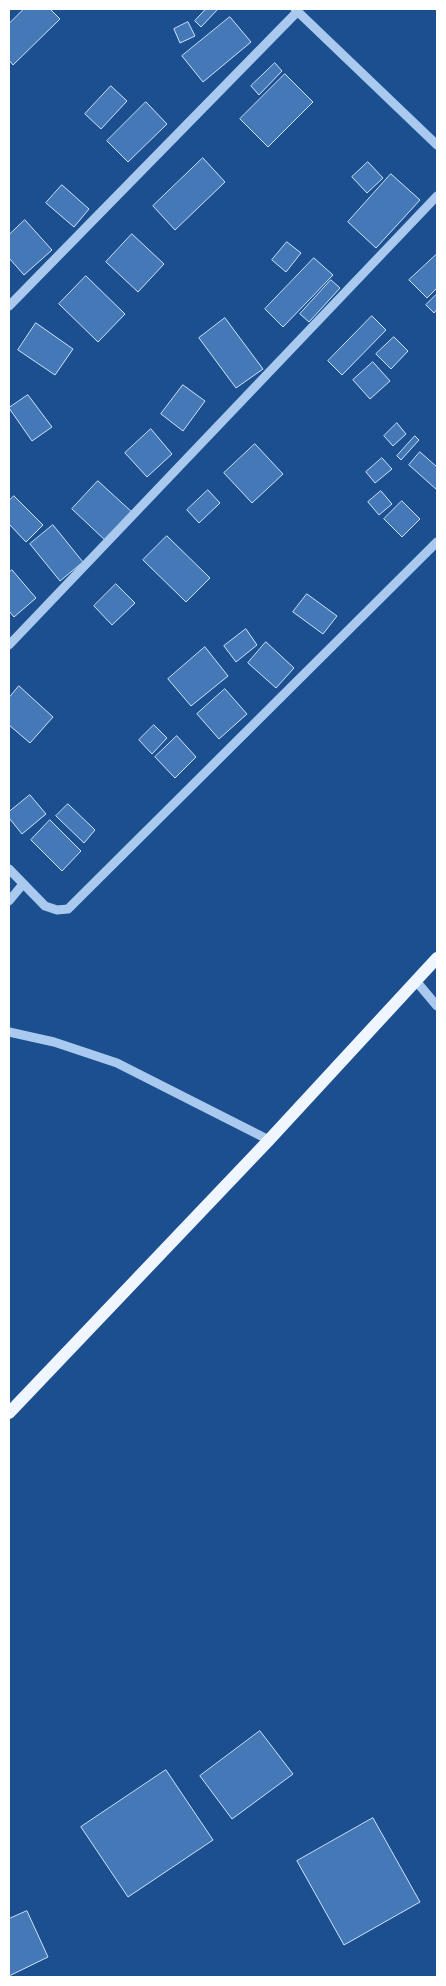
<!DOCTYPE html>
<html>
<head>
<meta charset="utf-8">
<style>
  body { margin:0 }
  #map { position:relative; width:446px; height:1986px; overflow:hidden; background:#1b4f8f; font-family:"Titillium Web",sans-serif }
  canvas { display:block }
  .frame { position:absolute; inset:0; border:10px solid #fff; pointer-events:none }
</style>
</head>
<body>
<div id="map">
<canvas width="446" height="1986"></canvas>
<div class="frame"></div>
</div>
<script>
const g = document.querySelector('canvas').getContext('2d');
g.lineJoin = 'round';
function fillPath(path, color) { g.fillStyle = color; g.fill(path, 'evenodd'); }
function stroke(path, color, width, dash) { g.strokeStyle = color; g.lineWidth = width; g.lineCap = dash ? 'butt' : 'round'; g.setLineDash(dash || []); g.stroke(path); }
const building = new Path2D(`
  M24,9H50L60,19L13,65L9,60V24Z
  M206,9H218L201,27L195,21Z
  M230,17L251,42L203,82L182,56Z
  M188,22L195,36L180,43L174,29Z
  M275,63L282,71L259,95L251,86Z
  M285,74L313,102L268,147L240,119Z
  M111,86L127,101L101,129L85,114Z
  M146,102L167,124L128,162L107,141Z
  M203,158L225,182L175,230L153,206Z
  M368,162L383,178L367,193L352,177Z
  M391,174L420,200L376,248L348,222Z
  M62,185L89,209L74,227L46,203Z
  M25,220L52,250L24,275L9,258V235Z
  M132,234L164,264L138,292L106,262Z
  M287,242L301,253L286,272L272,260Z
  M437,254V288L427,298L409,280Z
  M314,258L333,275L283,327L265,309Z
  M86,276L125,314L98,342L59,304Z
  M331,280L340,288L309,322L300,314Z
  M437,294V309L434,313L426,305Z
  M372,316L386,330L342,375L328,361Z
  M225,318L263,369L236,388L199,338Z
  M36,323L73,349L55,375L18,350Z
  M394,337L408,351L391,369L376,354Z
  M373,362L390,381L370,399L353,380Z
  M183,385L205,401L183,431L161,414Z
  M28,395L52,427L32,441L9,408Z
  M397,423L406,434L393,446L384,436Z
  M151,429L172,454L147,477L125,453Z
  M415,436L419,440L401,460L397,456Z
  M255,444L283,474L252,503L224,473Z
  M420,452L437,467V490L409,465Z
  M382,458L392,469L375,483L366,472Z
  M98,481L133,513L107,542L72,509Z
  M208,490L220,503L199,523L187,510Z
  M381,491L392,504L379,515L368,502Z
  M14,496L43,525L26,542L9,524V501Z
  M402,501L420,519L402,537L384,519Z
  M53,525L83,562L60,581L30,544Z
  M167,536L210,578L186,602L143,560Z
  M12,570L36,598L14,617L9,611V573Z
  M116,584L135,603L112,625L94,606Z
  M307,594L337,616L323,634L293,612Z
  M246,629L257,645L236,662L224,646Z
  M266,642L294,668L276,688L248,663Z
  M205,647L228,676L191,706L168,679Z
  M19,686L53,717L30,743L9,725V698Z
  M225,689L247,714L219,739L197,714Z
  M154,725L167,738L152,754L139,740Z
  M177,736L196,757L175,778L155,757Z
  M30,795L46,814L22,834L9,818V812Z
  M68,804L95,830L84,843L56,816Z
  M50,820L81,851L62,871L31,840Z
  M260,1731L293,1774L232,1819L200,1776Z
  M166,1770L213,1840L128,1897L81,1827Z
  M373,1818L420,1902L344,1945L297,1861Z
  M27,1911L48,1957L9,1976V1919Z`);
fillPath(building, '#4478b7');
stroke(building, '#cfe3fa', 1);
stroke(new Path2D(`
  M295,9L437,145
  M9,306L298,11
  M9,645L437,196
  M9,869L45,906L57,910L68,909L437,542
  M9,901L23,884
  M416,981L437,1006
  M9,1032L54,1042L117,1063L269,1140`), '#a9c9ee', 9);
stroke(new Path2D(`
  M9,1413L269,1140L437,958`), '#f0f6ff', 12);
</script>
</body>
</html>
